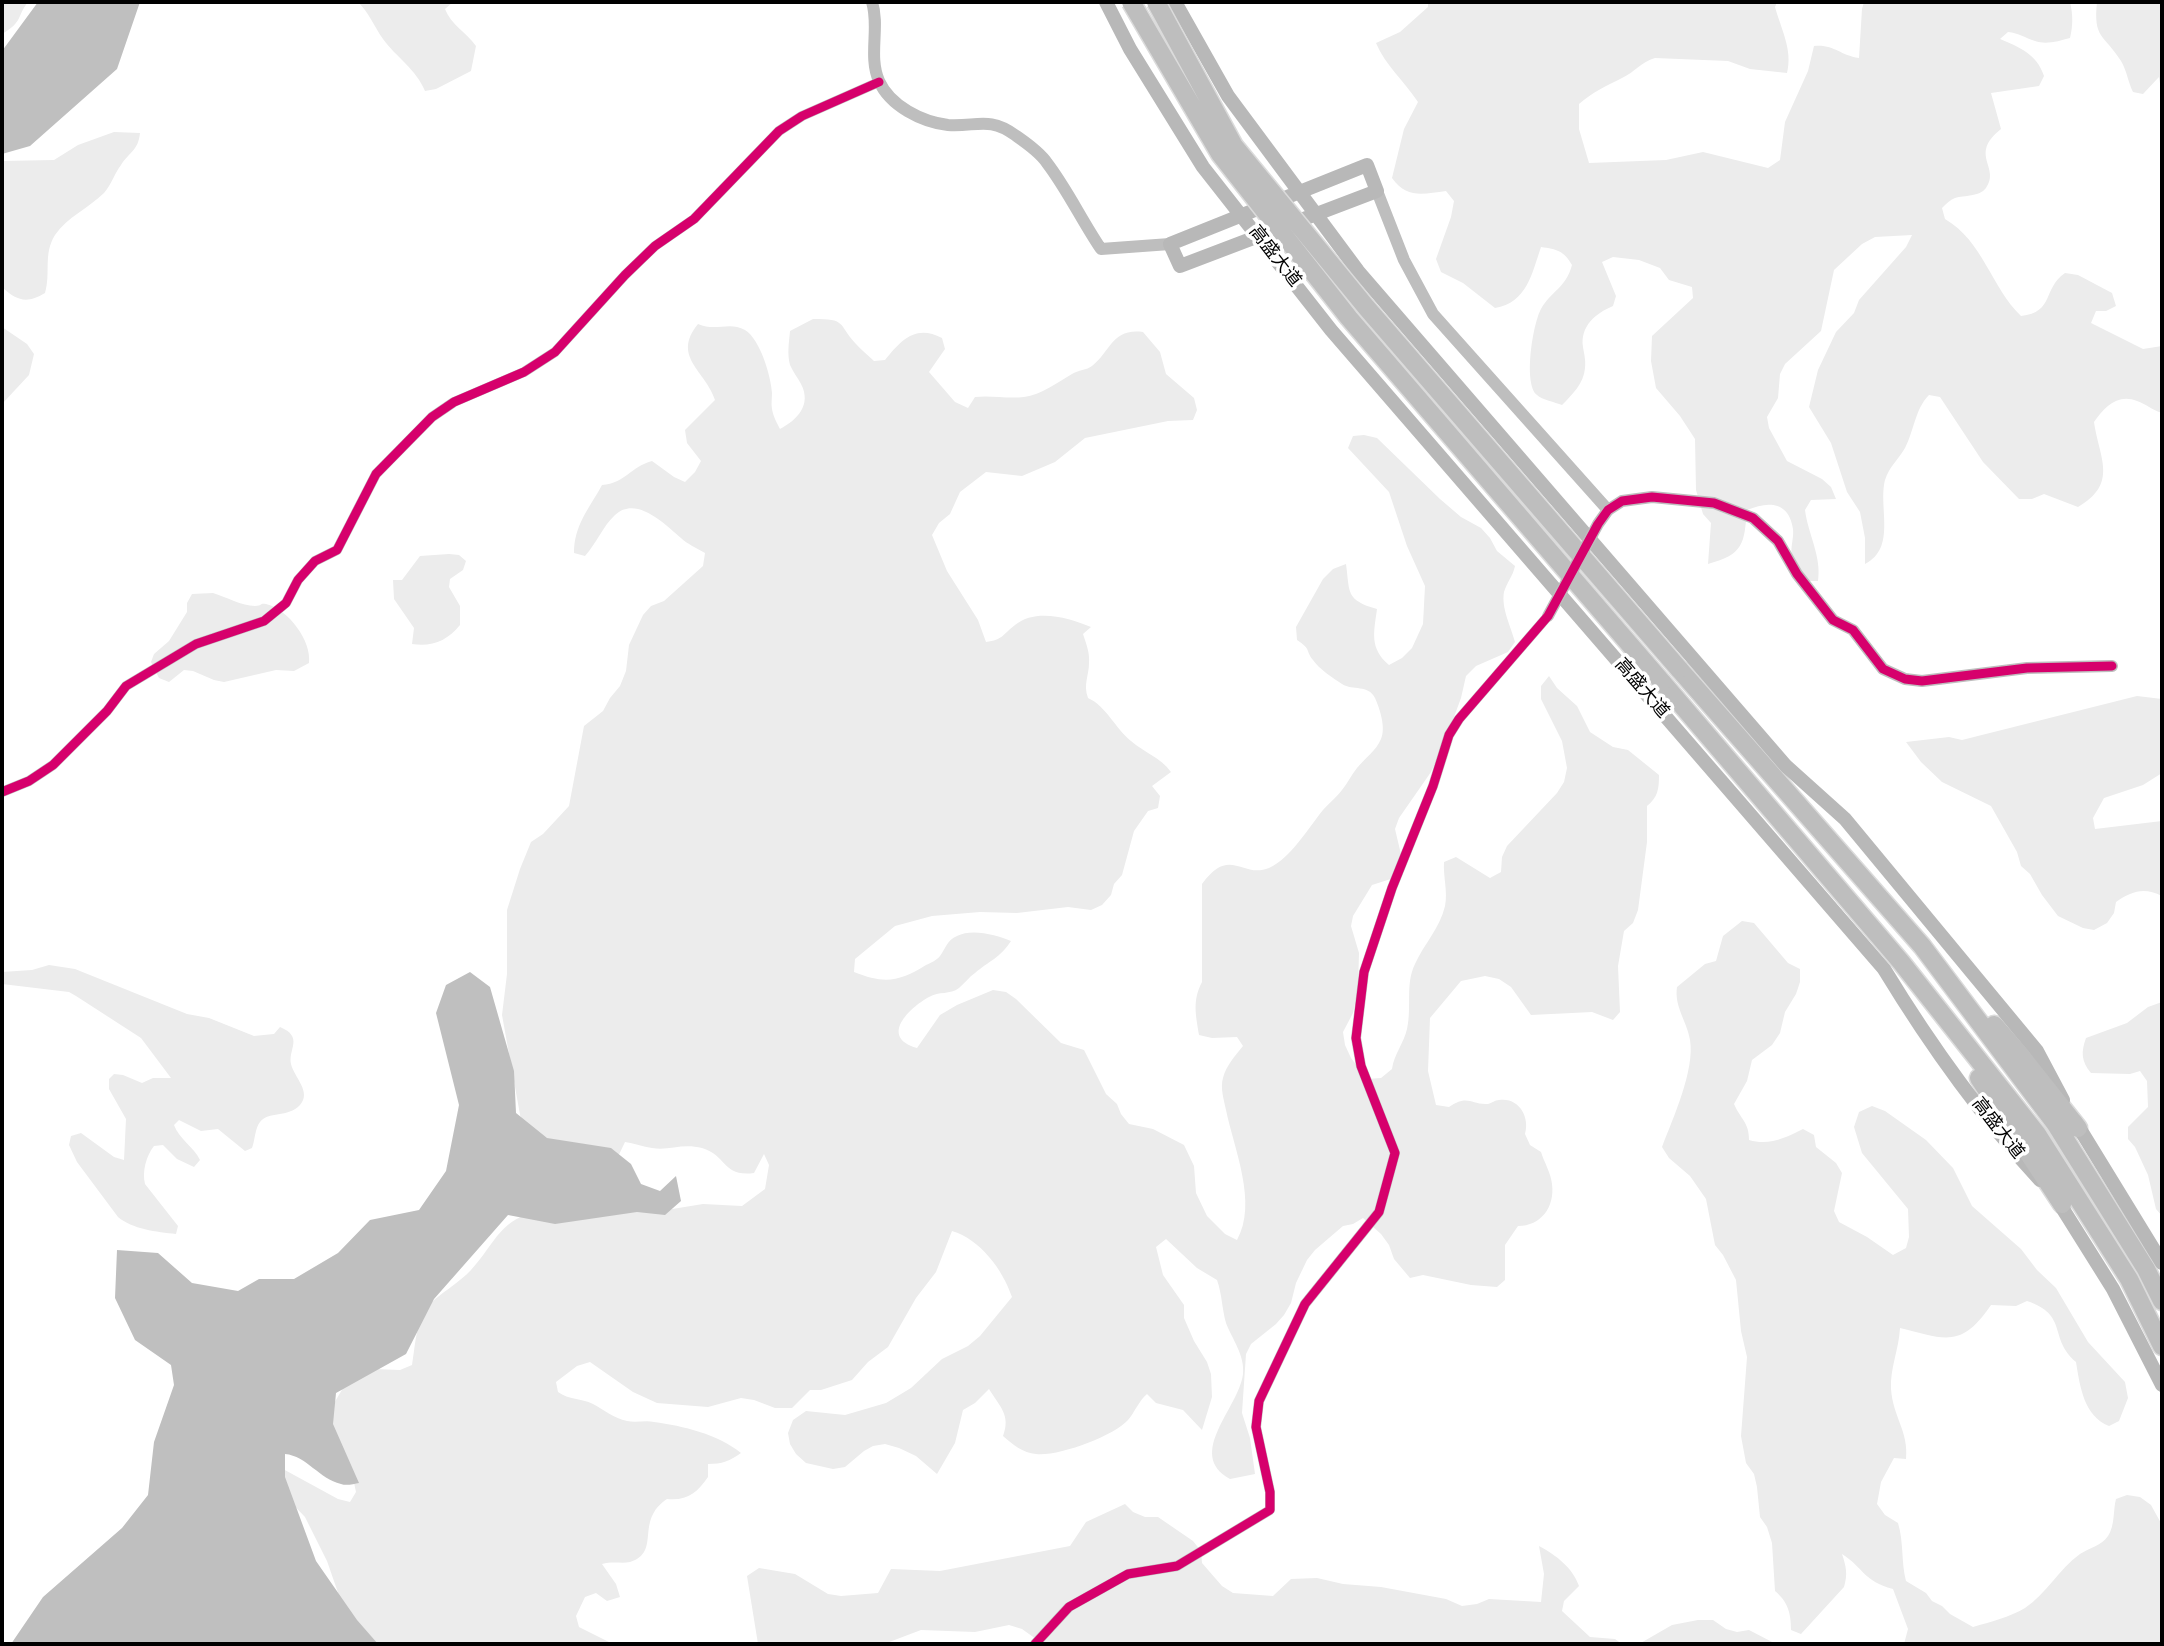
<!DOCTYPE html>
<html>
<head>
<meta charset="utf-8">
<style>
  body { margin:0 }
  #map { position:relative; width:2164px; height:1646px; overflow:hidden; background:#fff; font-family:"Source Sans 3",sans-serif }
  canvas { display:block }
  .frame { position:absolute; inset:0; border:4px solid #000; pointer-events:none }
</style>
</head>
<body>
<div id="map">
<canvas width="2164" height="1646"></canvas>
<div class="frame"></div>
</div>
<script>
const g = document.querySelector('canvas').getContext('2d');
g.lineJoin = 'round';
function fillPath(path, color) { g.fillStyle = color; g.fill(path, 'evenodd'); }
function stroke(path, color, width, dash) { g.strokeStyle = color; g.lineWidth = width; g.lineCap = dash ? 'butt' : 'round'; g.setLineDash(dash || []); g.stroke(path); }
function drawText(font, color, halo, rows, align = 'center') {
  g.font = font + ' "Source Sans 3","Noto Sans SC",sans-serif'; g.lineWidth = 7; g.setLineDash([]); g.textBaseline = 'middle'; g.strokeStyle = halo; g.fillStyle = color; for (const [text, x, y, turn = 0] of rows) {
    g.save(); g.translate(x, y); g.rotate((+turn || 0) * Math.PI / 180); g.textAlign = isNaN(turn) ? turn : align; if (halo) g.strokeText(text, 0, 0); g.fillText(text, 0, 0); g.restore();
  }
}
fillPath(new Path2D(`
  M2,2H28C16,17 24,21 2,34Z
  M358,2H453L445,9C451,25 466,32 476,46L471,71L436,89L425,91C416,69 396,57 383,39C374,26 369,13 358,2Z
  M1428,2H1777L1775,7C1781,29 1793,50 1787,73L1750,69L1728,61L1655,58C1641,62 1635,72 1622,78C1606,86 1593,92 1579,104V129L1589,163L1666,160L1703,152L1768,168L1780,160L1785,122L1808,71L1814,46C1834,44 1839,55 1859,58L1862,9L1864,2H2070C2073,15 2073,25 2070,38C2059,41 2046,45 2035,41C2025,38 2019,33 2008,32L2000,39C2019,47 2037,54 2044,76L2039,86L1991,93L2001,129C1968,155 2001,167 1986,188C1979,197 1965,195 1955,198C1950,200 1946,204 1942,208L1945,219C1983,241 1991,287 2021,316C2055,312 2042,289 2065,273L2078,275L2112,293L2116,306L2106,311H2096L2091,323L2143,349L2162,346V413C2152,410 2146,404 2137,401C2118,393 2104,407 2094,422C2099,458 2119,483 2078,507L2044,494L2032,499H2019L1983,462L1940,397L1929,395C1915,409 1914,431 1905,448C1898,460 1889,467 1885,480C1878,507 1897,548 1865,564V538L1860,512L1847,492L1831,443L1809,407L1818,370L1836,332L1854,313L1859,300L1906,247L1912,235L1875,237L1862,244L1834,270L1821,331L1785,364L1780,374L1778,398L1767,417L1769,428L1787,461L1822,479L1831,487L1836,499L1811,500L1805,510C1808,534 1822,557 1818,581H1805C1801,573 1794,564 1792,556C1790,548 1794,538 1793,529C1789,501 1768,501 1747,510C1744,544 1744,554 1708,564L1711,523L1703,514L1696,490L1695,439L1680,416L1656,388L1651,361L1652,336L1693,298L1692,287L1669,280L1660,268L1639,260L1613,257L1602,262L1616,296L1613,306C1596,313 1580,326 1583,347C1584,354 1586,360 1585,368C1584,383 1572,395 1562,405C1555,402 1542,400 1537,395C1523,384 1533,323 1541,309C1551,291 1566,288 1572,265C1564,251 1557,249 1541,247C1532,273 1527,303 1495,308L1463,283L1441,272L1436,259L1451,217L1454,201L1446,191C1423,194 1407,199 1392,178L1404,129L1418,102C1405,82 1385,65 1376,43L1400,32L1428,7Z
  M2097,2H2162V97L2159,77L2143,94L2133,92C2128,82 2127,71 2121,61C2104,34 2093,39 2097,2Z
  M114,132L140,133C138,151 130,151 121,165C114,174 112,184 104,193C89,208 67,217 55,235C43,254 51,273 45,293C27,304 17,301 2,287V161L54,160L78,145Z
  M813,319C847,319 837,323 856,344C861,350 868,355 874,361L885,360C901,340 916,324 942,338L945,349L929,372L955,402L968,408L975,397C991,395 1007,399 1024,397C1041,395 1058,382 1072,374C1078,370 1087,370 1092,366C1111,351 1112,328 1143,332L1160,352L1166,374L1194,398L1197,410L1193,420L1168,421L1085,438L1055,462L1022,476L986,472L960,492L950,514L939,523L932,535L947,571L978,620L986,642C1003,640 1003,634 1015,625C1036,608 1069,618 1091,627L1083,634C1086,643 1090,653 1089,663C1089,676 1083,684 1088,698C1106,706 1115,728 1131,741C1145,753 1160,757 1171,772L1152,786L1160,796L1158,808L1148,811L1134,831L1122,875L1114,884L1111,895L1102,905L1091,910L1068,907L1017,913L980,912L932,916L895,926L855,959L854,972C884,984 899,982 926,965C931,963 937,960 940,956C946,948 947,940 957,936C972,928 997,935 1011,941C1000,958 989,961 975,973C969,977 965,983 959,988C950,995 939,991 929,997C909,1008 879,1037 917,1048L940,1015L957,1005L993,990L1006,992L1016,999L1061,1043L1084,1050L1106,1094L1117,1104L1121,1114L1129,1124L1153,1129L1184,1145L1194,1166L1196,1193L1207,1216L1225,1234L1237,1240C1258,1203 1234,1149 1226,1110C1224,1100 1220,1088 1223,1078C1226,1066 1235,1056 1243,1046L1237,1037L1212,1038L1199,1035C1196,1015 1192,1001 1202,982V884C1230,845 1242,879 1269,868C1290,859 1309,827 1323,810C1329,803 1337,797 1342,790C1348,783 1351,775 1357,768C1365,758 1376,751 1381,739C1386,728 1380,709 1375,698C1368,684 1353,691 1342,684C1334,679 1318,668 1313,660C1305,650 1312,650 1297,640L1296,627L1323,579L1333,569L1346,564C1350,592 1345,600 1377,609C1374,632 1369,648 1389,665L1402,658L1412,648L1423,624L1425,586L1407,546L1389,492L1348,448L1353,436L1364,435L1377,438L1440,499L1461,517L1481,528L1490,538L1497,551L1515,566C1513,576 1507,582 1504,592C1501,608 1511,627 1515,642L1508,652L1476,666L1466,676L1461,698L1444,744L1431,772L1399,818L1395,829L1404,867L1397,877L1372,885L1353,916L1351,926L1359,953L1358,989L1353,1013L1343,1032L1345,1045L1351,1058L1367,1079L1381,1078L1392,1069C1394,1054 1404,1043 1407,1029C1412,1007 1405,984 1415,964C1424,944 1440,928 1445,906C1448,892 1443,876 1444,862L1456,857L1490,878L1501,872L1502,857L1507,846L1557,793L1564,782L1567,768L1562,741L1541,699V686L1549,676L1557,688L1577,706L1590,732L1613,747L1628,750L1659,775C1659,789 1658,797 1647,806V842L1638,910L1633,923L1624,931L1618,966L1620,1012L1613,1020L1592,1012L1531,1015L1511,987L1499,979L1485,976L1461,981L1430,1018L1428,1071L1436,1105L1449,1107C1469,1094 1470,1105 1488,1104C1492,1103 1495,1100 1499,1100C1519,1097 1530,1117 1525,1134L1530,1145L1541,1152C1544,1162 1551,1173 1552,1184C1555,1207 1541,1226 1518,1226L1505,1245V1280L1497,1287L1471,1285L1423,1275L1410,1278L1394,1259L1389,1245L1381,1234L1363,1218L1353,1224L1343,1226L1315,1250L1307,1260L1296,1283L1291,1303L1284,1315L1276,1324L1251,1344L1246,1354L1242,1413L1250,1438L1255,1474L1230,1479C1185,1454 1239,1408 1243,1374C1245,1355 1232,1339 1226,1323C1222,1309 1222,1294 1217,1280L1197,1268L1166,1239L1156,1247L1163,1275L1184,1305V1318L1194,1341L1207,1362L1211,1374L1212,1397L1202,1430L1183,1410L1156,1403L1147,1394C1138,1402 1135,1412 1128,1420C1114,1436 1057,1457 1036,1454C1023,1453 1012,1444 1003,1436C1011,1415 1000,1407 989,1389L975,1403L963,1410L955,1443L937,1474L916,1456L899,1448L885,1444L873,1446L864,1451L845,1467L833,1469L806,1463L796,1454L790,1444L788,1433L793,1420L806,1411L845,1415L886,1403L911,1388L942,1359L968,1346L980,1336L1012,1297C1003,1270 980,1239 952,1231L936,1272L916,1298L888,1347L868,1362L852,1380L821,1390H810L792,1408H775L754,1400L741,1398L708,1407L657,1403L633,1392L590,1362L577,1366L556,1382L558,1392C569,1400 581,1398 593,1404C604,1410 614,1418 627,1421C636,1423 646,1420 654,1422C683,1426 718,1434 741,1453C730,1461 722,1464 708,1464V1477C697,1493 687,1501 667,1499C634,1521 662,1552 630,1562C622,1564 613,1561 602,1564L616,1584L620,1597L607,1601L596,1593L585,1597L576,1616L579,1627L613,1644H377L343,1607L327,1561L305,1517L284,1495L283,1469L338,1499L350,1502L356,1492L350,1464L332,1443L333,1405L343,1388L374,1369L400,1370L412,1365C415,1348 416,1323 426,1308C435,1297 460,1282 471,1270C498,1240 498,1220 543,1209L654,1212L703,1204L742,1206L765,1189L769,1165L764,1154L754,1173C722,1177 728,1156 702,1148C682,1143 669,1151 652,1148C643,1147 634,1143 625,1142L615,1163L597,1181L521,1120L502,1015L507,974V910L520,869L531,842L543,834L569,806L584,726L603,711L610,698L620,686L626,671L629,645L643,615L651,606L664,601L703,566L705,553C697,548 687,544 681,538C665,524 636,495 615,515C603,526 596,544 585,556L574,553C574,525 589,509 602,485C626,483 630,467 652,461L674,477L685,482L695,472L701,461L687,443L685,430L715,400C706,371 671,357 698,324C716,332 729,321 745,330C760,339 771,376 772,393C772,398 771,404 772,409C773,416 777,423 780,429C797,420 812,405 801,384C798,378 793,372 790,365C787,354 789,342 790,331Z
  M2,327L27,344L34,354L29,375L2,404Z
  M449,554L459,555L466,561L463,570L450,579L449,587L460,606V625C447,641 432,647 412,644L414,628L394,599L393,580H402L420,556Z
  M213,593C226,597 242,606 255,606C263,606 259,603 266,604C288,609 312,641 309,663L294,671L276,670L224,682L214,680L193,671L184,670L169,682L159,678L151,662L154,654L169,641L187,612V603L192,594Z
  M2137,696L2162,699V773L2143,785L2104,798L2093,818L2095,829L2162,821V896C2144,887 2132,891 2116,902L2114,913L2107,923L2094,930L2083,928L2058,916L2042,895L2030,874L2021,866L2017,852L1991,806L1942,782L1921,762L1906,742L1949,737L1962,740Z
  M1742,921L1754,923L1788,963L1800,969V982L1796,994L1785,1012L1780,1033L1772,1045L1752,1060L1747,1081L1734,1104C1741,1120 1749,1122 1749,1140C1769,1146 1785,1138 1803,1129L1814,1135L1816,1147L1836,1163L1842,1173L1834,1211L1839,1222L1867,1237L1893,1255L1906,1248L1909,1237L1908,1209L1862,1153L1854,1127L1859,1112L1872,1106L1885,1111L1926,1140L1953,1168L1972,1206L2021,1249L2037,1270L2056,1288L2088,1342L2125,1382L2128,1398L2119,1421L2109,1426C2084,1416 2080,1387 2076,1362C2048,1338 2069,1315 2027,1301L2016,1306L1991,1305C1961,1349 1945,1339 1900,1328C1899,1349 1890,1368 1891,1389C1893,1417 1909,1432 1906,1459L1894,1458L1881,1482L1877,1504L1885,1515L1898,1523C1904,1543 1901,1562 1906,1581L1926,1593L1932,1601L1942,1606L1950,1614L1973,1627C1990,1622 2010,1617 2025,1608C2046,1594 2059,1569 2080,1554C2089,1548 2101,1546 2108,1536C2115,1526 2113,1510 2116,1499L2127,1495L2140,1497L2151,1505L2162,1525V1644H1904L1908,1629L1893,1589C1863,1581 1865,1569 1842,1554C1846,1566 1848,1574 1844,1587L1801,1634L1791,1630C1791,1613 1788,1602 1775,1591L1772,1543L1767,1527L1760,1517L1757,1487L1754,1474L1746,1463L1741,1436L1747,1357L1741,1331L1736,1280L1723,1255L1715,1245L1706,1199L1690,1176L1669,1158L1662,1147C1673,1118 1695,1070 1690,1040C1687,1021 1674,1007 1677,987L1705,964L1716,961L1723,936Z
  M49,965L75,969L187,1014L209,1018L254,1036L274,1034L280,1027C304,1037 288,1049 291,1064C294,1077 312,1092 300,1105C288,1118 268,1111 260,1122C255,1128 255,1140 252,1148L245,1151L218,1129L201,1131L179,1120L174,1125C179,1139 194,1147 200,1160L194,1167L177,1159L163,1145L154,1146C146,1156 142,1172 145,1184L178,1226L176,1234C157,1232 132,1229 118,1217L77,1162L69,1145L71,1136L81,1133L114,1157L124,1160L126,1119L109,1089V1079L114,1074L123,1075L142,1083L153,1078H171L141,1038L76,996L69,992L2,984V972L32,970Z
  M2162,1002V1216L2156,1209L2148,1175L2135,1147L2128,1139V1127L2148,1107L2147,1081L2140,1071L2130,1074L2091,1073C2081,1061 2081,1052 2086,1038L2127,1023L2148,1007Z
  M1125,1504L1133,1512L1145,1517H1158L1193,1541L1201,1551L1202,1563L1222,1586L1233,1593L1273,1596L1291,1579L1317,1578L1343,1584L1381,1587L1446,1599L1462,1606L1477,1604L1489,1599L1541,1602L1544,1574L1539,1546C1556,1555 1573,1568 1579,1586L1564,1601L1562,1611L1590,1637L1615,1639L1622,1644H1043L1022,1629L1009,1625L975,1632L921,1630L884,1644H758L747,1576L759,1568L795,1574L828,1594L841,1596L878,1593L891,1569L940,1571L1070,1546L1086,1522Z
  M1698,1620H1713L1726,1629L1737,1632L1749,1630L1776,1644H1639L1672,1625Z`), '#ececec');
fillPath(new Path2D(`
  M38,2H140L117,69L30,146L2,154V51Z
  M470,972L490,987L514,1071L516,1113L547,1138L611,1148L631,1164L641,1184L660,1191L676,1176L681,1201L665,1215L637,1212L555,1224L508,1215L434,1299L406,1354L336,1393L333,1424L359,1483C354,1484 346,1486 341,1484C319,1479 307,1456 285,1454V1477L316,1561L357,1620L378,1644H11L43,1597L122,1528L148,1495L154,1442L174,1385L171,1365L135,1340L115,1298L117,1250L158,1253L192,1283L238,1291L259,1279H294L338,1253L370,1220L419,1210L446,1171L459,1105L436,1013L446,985Z`), '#bfbfbf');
const trunk = new Path2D(`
  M1679,669L1922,946L2055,1123L2146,1269L2162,1301
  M1662,682L1901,962L2037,1134L2129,1279L2162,1346
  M1994,1025L2021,1056L2078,1128
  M1979,1078L2062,1204`);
stroke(trunk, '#dbdbdb', 21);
stroke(new Path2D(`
  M2,792L29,781L53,765L107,711L126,686L196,644L264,621L286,603L298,580L315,561L337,550L376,474L432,417L454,402L524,372L555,352L625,275L655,246L694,219L779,131L802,116L879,82
  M1035,1644L1069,1607L1128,1574L1177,1566L1270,1510V1492L1256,1427L1259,1401L1305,1304L1379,1212L1395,1153L1361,1066L1356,1038L1364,972L1392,888L1433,786L1449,735L1459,719L1548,616`), '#bebebe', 10);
stroke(new Path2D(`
  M872,2C880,27 868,56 879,81C890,106 922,122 948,125C976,127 989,116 1015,135C1025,142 1040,152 1047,163C1067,189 1082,221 1101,249L1170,244
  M1377,191L1404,260L1433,314L1608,510L1622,501L1652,497L1714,503L1753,518L1778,541L1797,574L1833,620L1853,630L1883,669L1905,679L1922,681L2027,668L2112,666`), '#bebebe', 12);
stroke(new Path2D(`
  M1106,2L1130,49L1203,167L1331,330L1884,969C1929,1043 1981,1116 2040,1180
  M1175,2L1228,96L1358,271L1786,766L1845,819L2037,1051L2063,1100
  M1367,165L1377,191L1180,266L1170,244Z
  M2075,1121L2162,1263
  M2056,1198L2113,1289L2162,1385`), '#b8b8b8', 14);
stroke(trunk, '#bebebe', 18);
const trunkBridge = new Path2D(`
  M1131,2L1220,154L1349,318L1662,682
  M1156,2L1234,146L1366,307L1679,669`);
stroke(trunkBridge, '#dbdbdb', 21, []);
stroke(new Path2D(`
  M1548,616L1598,524L1608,510`), '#bebebe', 12);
stroke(trunkBridge, '#bebebe', 18);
stroke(new Path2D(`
  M2,792L29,781L53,765L107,711L126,686L196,644L264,621L286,603L298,580L315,561L337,550L376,474L432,417L454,402L524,372L555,352L625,275L655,246L694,219L779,131L802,116L879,82
  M1035,1644L1069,1607L1128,1574L1177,1566L1270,1510V1492L1256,1427L1259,1401L1305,1304L1379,1212L1395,1153L1361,1066L1356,1038L1364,972L1392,888L1433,786L1449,735L1459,719L1548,616L1598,524L1608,510L1622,501L1652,497L1714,503L1753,518L1778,541L1797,574L1833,620L1853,630L1883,669L1905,679L1922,681L2027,668L2112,666`), '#d6006c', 9);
drawText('18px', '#000', '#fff', [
  ["高盛大道",1274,257,52],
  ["高盛大道",1641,689,49],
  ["高盛大道",1997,1129,52]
]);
</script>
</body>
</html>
